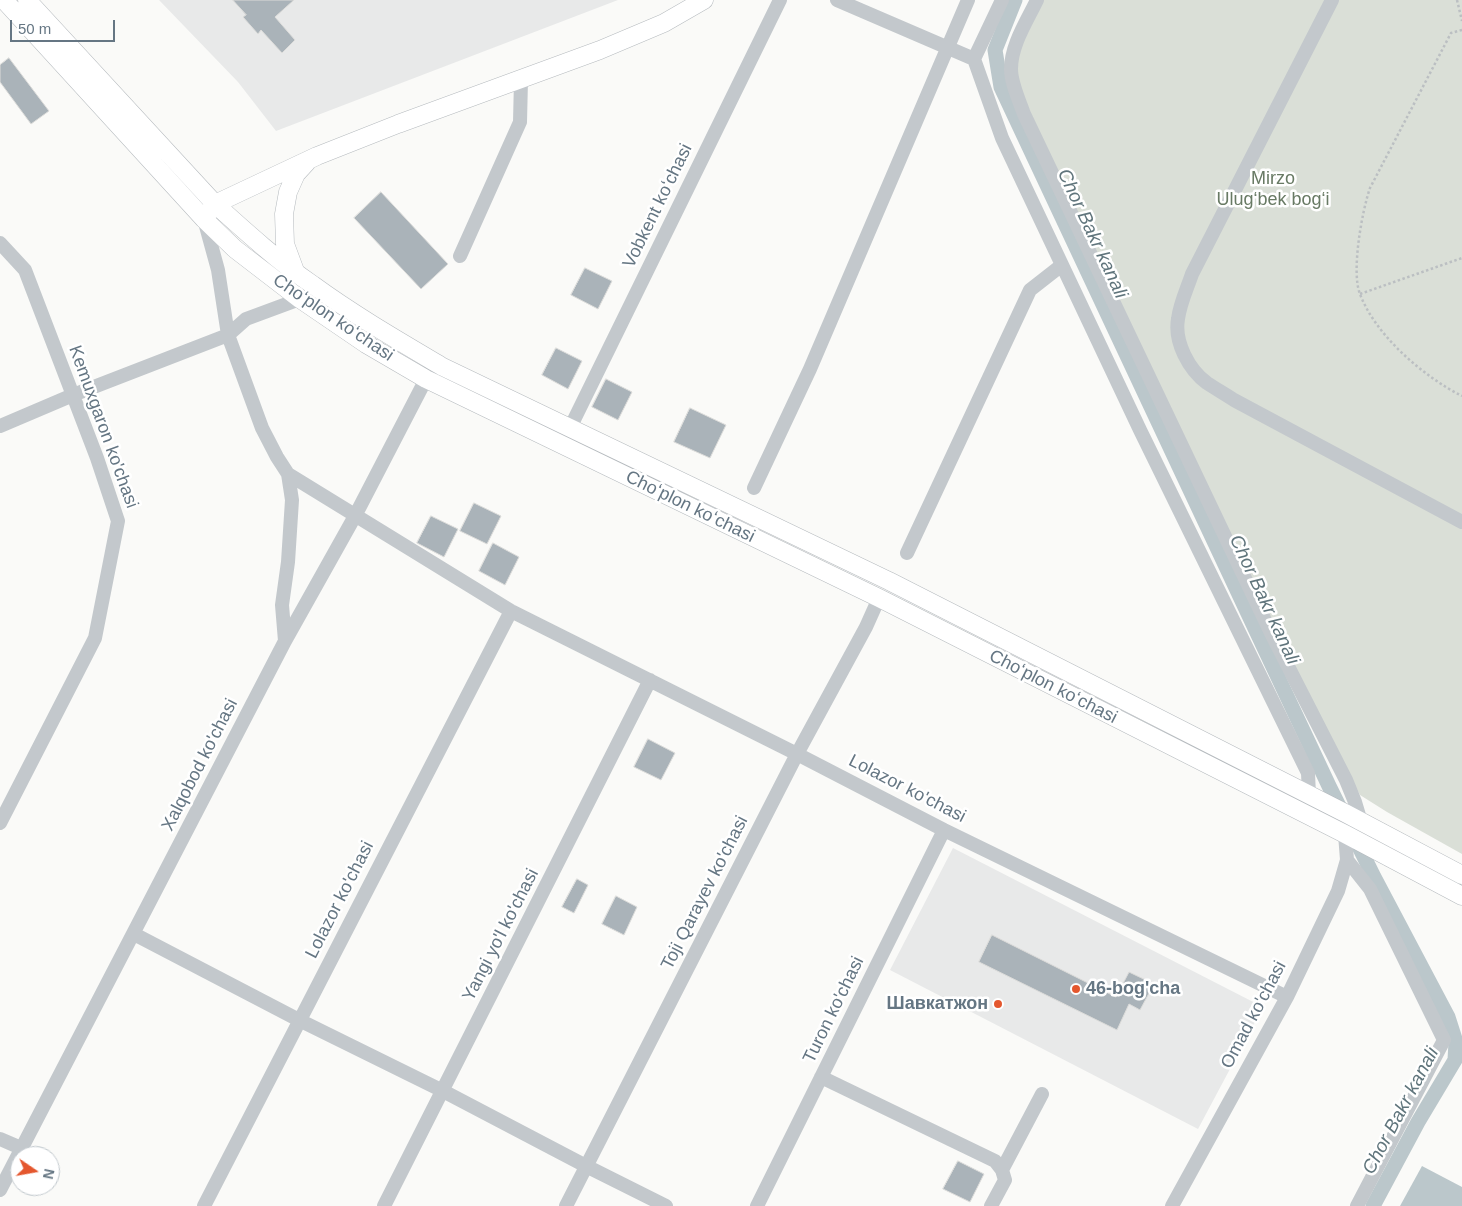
<!DOCTYPE html>
<html>
<head>
<meta charset="utf-8">
<style>
  body { margin:0 }
  #map { position:relative; width:1462px; height:1206px; overflow:hidden; background:#fafaf8; font-family:Helvetica,sans-serif }
  canvas { display:block }
  .north { position:absolute; left:10px; top:1146px; width:50px; height:50px; box-sizing:border-box; background:#fff; border:1px solid #c1c8cd; border-radius:50%; rotate:102deg; font-size:14px; font-weight:700; line-height:20px; text-align:center; color:#657683 }
  .north::after { content:''; display:block; margin:auto; width:18px; height:22px; background:#e4572e; clip-path:polygon(50% 0,100% 100%,50% 72%,0 100%) }
  .scale { position:absolute; left:10px; top:20px; width:105px; height:22px; box-sizing:border-box; border:2px solid #657683; border-top:0; padding-left:6px; font-size:15px; line-height:18px; white-space:nowrap; color:#657683; -webkit-text-stroke:4px #fff; paint-order:stroke }
</style>
</head>
<body>
<div id="map">
<canvas width="1462" height="1206"></canvas>
<div class="north">N</div>
<div class="scale">50 m</div>
</div>
<script>
const g = document.querySelector('canvas').getContext('2d');
g.lineJoin = 'round';
function fillPath(path, color) { g.fillStyle = color; g.fill(path, 'evenodd'); }
function stroke(path, color, width, dash) { g.strokeStyle = color; g.lineWidth = width; g.lineCap = dash ? 'butt' : 'round'; g.setLineDash(dash || []); g.stroke(path); }
function drawText(font, color, halo, rows, align = 'center') {
  g.font = font + ' Helvetica,sans-serif'; g.lineWidth = 5; g.setLineDash([]); g.textBaseline = 'middle'; g.strokeStyle = halo; g.fillStyle = color; for (const [text, x, y, turn = 0] of rows) {
    g.save(); g.translate(x, y); g.rotate((+turn || 0) * Math.PI / 180); g.textAlign = isNaN(turn) ? turn : align; if (halo) g.strokeText(text, 0, 0); g.fillText(text, 0, 0); g.restore();
  }
}
fillPath(new Path2D(`
  M159,0H618L276,131L238,82Z
  M953,848L1263,1007L1198,1129L890,970Z`), '#e8e9e9');
fillPath(new Path2D(`
  M1040,0H1462V854L1387,812L1360,795L1332,743L1072,212L1019,85L1015,59Z`), '#dadfd7');
fillPath(new Path2D(`
  M1422,1166L1462,1187V1206H1400Z`), '#bbc7cb');
stroke(new Path2D(`
  M1015,0L995,50L1001,87L1329,786L1374,877L1448,1017L1456,1042L1455,1060L1418,1122L1373,1206`), '#bbc7cb', 15);
const building = new Path2D(`
  M233,0H294L275,17L295,40L282,53L261,30L258,34L243,17L246,15Z
  M9,58L49,111L31,124L0,82V65Z
  M381,192L448,264L421,289L354,218Z
  M585,268L612,281L598,309L571,295Z
  M556,348L582,361L568,389L542,375Z
  M606,379L632,392L618,420L592,407Z
  M690,408L726,425L710,458L674,442Z
  M474,503L501,516L487,544L460,531Z
  M431,516L458,529L444,557L417,543Z
  M493,543L519,557L505,585L479,571Z
  M648,739L675,753L661,780L634,767Z
  M577,879L588,885L574,913L562,907Z
  M616,896L637,907L624,935L602,924Z
  M992,935L1116,997L1129,972L1154,984L1140,1010L1129,1004L1117,1030L979,962Z
  M958,1161L984,1174L970,1202L943,1189Z`);
fillPath(building, '#aab3b9');
stroke(building, '#dcdcda', 1);
const major = new Path2D(`
  M4,0L204,219L235,249L300,299L366,344L426,379L879,598L1345,834L1462,896
  M27,0L215,204C246,232 278,261 313,285C354,315 399,341 443,367L889,581L1345,813L1462,875
  M209,212L215,204L317,156L398,124L600,50L664,23L704,0
  M295,271L285,244L284,214L288,192L296,174L307,162`);
stroke(major, '#b5babe', 19);
stroke(new Path2D(`
  M1457,0L1462,21
  M1462,30L1451,33L1370,188C1362,211 1351,272 1360,294C1375,335 1424,377 1462,396
  M1360,294L1462,258`), '#bbbfc2', 2.5, [2.5, 2.5]);
stroke(new Path2D(`
  M837,0L974,59
  M1002,0L974,59L1002,138L1140,430L1308,773L1309,795
  M1037,0C1027,21 1011,45 1011,69C1011,83 1019,100 1024,114L1271,633L1346,780L1355,802L1361,822
  M1332,0L1192,274C1187,289 1180,303 1178,319C1174,342 1189,370 1207,383C1216,389 1225,394 1234,400L1462,522
  M0,243L25,270L97,458L118,521L95,638L0,823
  M460,256L520,122L521,80
  M0,426L73,395L228,335L246,319L300,299
  M570,428L780,0
  M288,474L511,611L797,754L944,830L1287,997
  M754,488L810,369L968,0
  M907,553L1030,290L1062,265
  M285,641L355,516L426,379
  M1347,860L1370,889L1444,1040L1357,1206
  M134,934L299,1020L443,1091L586,1166L666,1206
  M821,1077L995,1161L1002,1170L1005,1180L991,1206
  M0,1139L21,1148
  M1002,1170L1042,1094
  M0,1190L285,641L282,605L288,562L292,500L288,474L277,457L262,428L228,335L218,270L204,219
  M204,1206L511,611
  M384,1206L650,680
  M566,1206L797,754L866,627L879,598
  M757,1206L944,830
  M1172,1206L1287,997L1338,891L1347,860L1345,834`), '#c3c8cc', 14);
stroke(major, '#fff', 18);
for (const [x, y, r, color] of [
  [1076,989,5,"#e4572e"],
  [998,1004,5,"#e4572e"]
]) { const dot = new Path2D(); dot.arc(x, y, r, 0, 2 * Math.PI); g.fillStyle = color; g.fill(dot); stroke(dot, '#fff', 2); }
drawText('18px', '#687a64', '#fff', [
  ["Mirzo",1273,179],
  ["Ulugʻbek bogʻi",1273,200]
]);
drawText('18px', '#657683', '#fff', [
  ["Vobkent koʻchasi",658,206,-64],
  ["Choʻplon koʻchasi",333,318,34],
  ["Kemuxgaron ko'chasi",103,427,70],
  ["Choʻplon koʻchasi",690,507,26],
  ["Choʻplon koʻchasi",1053,687,27],
  ["Xalqobod ko'chasi",200,765,-63],
  ["Lolazor ko'chasi",907,789,27],
  ["Toji Qarayev ko'chasi",705,893,-63],
  ["Lolazor ko'chasi",340,900,-63],
  ["Yangi yo'l ko'chasi",501,935,-63],
  ["Turon ko'chasi",834,1010,-64],
  ["Omad ko'chasi",1254,1015,-62]
]);
drawText('bold 18px', '#657683', '#fff', [
  ["46-bog'cha",1086,989],
  ["Шавкатжон",988,1004,"right"]
], 'left');
drawText('italic 19px', '#60757c', '#fff', [
  ["Chor Bakr kanali",1092,234,65],
  ["Chor Bakr kanali",1264,600,65],
  ["Chor Bakr kanali",1401,1111,-62]
]);
</script>
</body>
</html>
